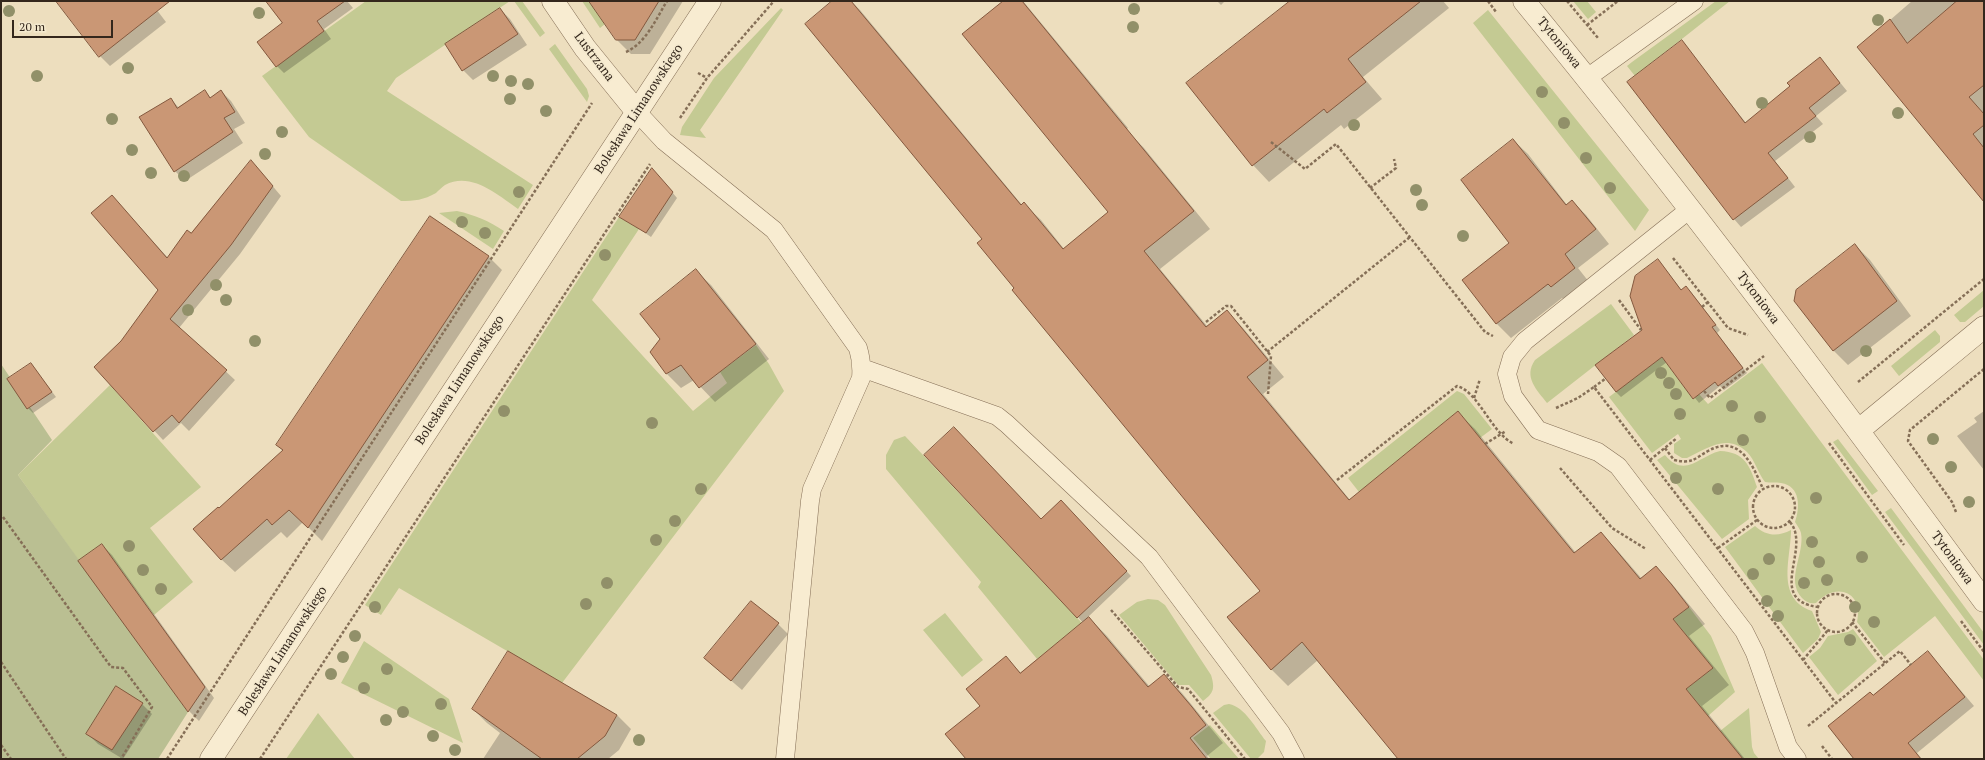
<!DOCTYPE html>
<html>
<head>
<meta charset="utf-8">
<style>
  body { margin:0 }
  #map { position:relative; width:1985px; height:760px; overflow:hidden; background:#eddebe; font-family:"PT Serif",serif }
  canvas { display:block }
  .frame { position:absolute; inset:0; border:2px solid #34271c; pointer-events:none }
  .scale { position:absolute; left:12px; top:20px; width:101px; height:18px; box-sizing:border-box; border:2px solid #34271c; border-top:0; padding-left:5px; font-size:12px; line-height:14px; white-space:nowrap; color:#34271c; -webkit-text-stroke:3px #f4e9ce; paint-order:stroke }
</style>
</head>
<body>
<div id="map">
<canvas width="1985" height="760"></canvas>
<div class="frame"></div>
<div class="scale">20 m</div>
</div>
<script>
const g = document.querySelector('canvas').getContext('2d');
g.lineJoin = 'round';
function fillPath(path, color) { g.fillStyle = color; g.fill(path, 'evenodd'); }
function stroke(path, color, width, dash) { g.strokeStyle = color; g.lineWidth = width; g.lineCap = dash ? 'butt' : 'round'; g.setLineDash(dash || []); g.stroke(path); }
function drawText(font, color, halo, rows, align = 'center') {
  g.font = font + ' "PT Serif",serif'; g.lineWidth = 3.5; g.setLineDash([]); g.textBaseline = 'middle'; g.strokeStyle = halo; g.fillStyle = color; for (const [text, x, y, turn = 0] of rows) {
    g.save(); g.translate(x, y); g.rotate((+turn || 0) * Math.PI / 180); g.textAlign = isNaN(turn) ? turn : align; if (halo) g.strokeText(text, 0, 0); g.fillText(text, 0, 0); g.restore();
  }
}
fillPath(new Path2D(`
  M366,1H510L396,78L387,91L533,185L518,209C498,195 471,171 445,185C442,187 439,190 436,193C424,200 414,201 401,201L309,137L262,76Z
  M514,1H522L545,33L540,37Z
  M582,1H589L605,24L600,28Z
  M1573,1H1587L1596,12L1588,19Z
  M1716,1H1730L1635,76L1627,66L1632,62Z
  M781,8L783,10L700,130L706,138L680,135L682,127L714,78Z
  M1488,10L1649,210L1635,231L1473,23Z
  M555,44L587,89L589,96L587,102L549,49Z
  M457,211C475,215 489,221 504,231L493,249L439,213Z
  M619,217L639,229L592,300L693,411L727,383L720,372L756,345L769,364L784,391L562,683L399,588L381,615L365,605Z
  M1984,290V306L1965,322H1960L1954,315Z
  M1611,304L1634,335L1547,403C1537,390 1523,377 1535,360Z
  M1935,330L1940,336V342L1899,376L1891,366Z
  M1662,357L1693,399L1699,394L1708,404L1762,363L1984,660V681L1935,616L1884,657L1857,622C1864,592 1836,581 1816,603C1810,604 1806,602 1802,598C1785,580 1805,554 1801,533C1800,529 1797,525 1795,522C1800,508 1801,486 1781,483C1776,482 1771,483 1765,482C1758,473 1755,460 1747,452C1726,433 1707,449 1687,458H1682L1674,453V444L1681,439L1678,434L1652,453L1609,397Z
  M110,385L201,487L150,528L193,582L154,615L102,544L79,561L18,475Z
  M1457,391L1464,394L1492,429L1480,438L1458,411L1359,492L1348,478Z
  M905,436L1082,623L1037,659L978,587L981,582L886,469V455L894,440Z
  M1838,439L1878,491L1872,495L1833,442Z
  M1720,451C1745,452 1750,466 1757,487L1748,500L1749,519L1722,539L1657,460L1665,455C1685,479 1699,456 1720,451Z
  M1891,508L1984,633V645L1885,512Z
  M1755,526C1766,536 1778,537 1791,530C1791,559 1775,598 1812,611L1821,632L1818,639L1803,653L1725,547Z
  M1148,599L1158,600L1165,605L1211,675C1215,688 1214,693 1203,701L1189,685H1178L1119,615L1137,602Z
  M1689,607L1711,636L1735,692L1708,716L1686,689L1713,668L1673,619Z
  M945,613L983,660L962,677L923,630Z
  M1853,629L1877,661L1838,695L1809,657L1820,648L1828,636L1848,632Z
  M364,641L449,699L463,743L341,683Z
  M1229,704C1245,707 1256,729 1266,741L1264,752L1257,759H1251L1213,713L1224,705Z
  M1749,708L1752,747L1754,753L1759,759H1743L1720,731Z
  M318,713L355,759H286Z
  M1210,725L1239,759H1211L1193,738Z`), '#c4ca93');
fillPath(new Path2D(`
  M1,364L52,440L18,475L188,712L158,759H1Z`), '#babf92');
fillPath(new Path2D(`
  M62,1H150L166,22L110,66L100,56Z
  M267,1H347L353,8L324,29L331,39L284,73L277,66L284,24Z
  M591,1H683L650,54H631L616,39Z
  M834,1H851L860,10L1022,205L1024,204L1041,220L1064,249L1109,213L1004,1H1023L1128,128L1126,130L1144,148L1210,229L1160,269L1207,326L1227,311L1243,328L1284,377L1263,394L1350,500L1458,413L1475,429L1576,553L1601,533L1617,550L1642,579L1656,568L1672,584L1705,624L1689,636L1729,685L1702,706L1745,759H1399L1318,660L1288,686L1271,669L1261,591L1015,288Z
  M1217,1H1225L1221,5Z
  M1291,1H1443L1449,8L1363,77L1382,99L1344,129L1341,125L1269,182L1253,165Z
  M1912,1H1984V201L1859,47Z
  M500,9L510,19L527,45L473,80L463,70Z
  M1682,42L1746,123L1791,86L1820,58L1847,91L1816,116L1823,124L1775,161L1795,187L1741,227L1734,219Z
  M204,91L211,98L221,91L231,101L245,123L234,129L243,143L185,181L175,171L171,99L179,108Z
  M1513,140L1528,154L1567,205L1572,201L1586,215L1609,244L1578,268L1589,282L1565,301L1562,298L1511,338L1497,324L1463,280L1511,243Z
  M259,170L281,196L240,254L179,328L235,380L189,431L181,423L163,440L95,367L122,342L159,290L112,196L168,258Z
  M657,174L677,198L651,237L621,216Z
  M430,217L489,257L502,270L322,541L303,522L287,538L281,532L235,572L221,559L219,509L283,451L277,445Z
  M1855,245L1870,260L1911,316L1848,365L1833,350Z
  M1663,266L1682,291L1686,287L1691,292L1720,330L1717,333L1747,373L1724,390L1720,386L1699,403L1667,362L1621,397L1616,392L1643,330Z
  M696,271L711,285L769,359L715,402L694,380L681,388L667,374Z
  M31,364L56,397L33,413L28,408Z
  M1984,411V470L1957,436L1977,422L1974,418Z
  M1066,506L1131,576L1088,617L1107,636L1150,687L1164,675L1182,693L1223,743L1207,756L1209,759H967L982,706L1006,658L1021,673L1083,623L1078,617L1041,520Z
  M102,545L112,555L214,698L199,721L189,711L80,561Z
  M778,624L788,634L742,690L705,658Z
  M1928,652L1974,706L1917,753L1922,759H1856L1873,697Z
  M142,704L152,714L123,759L98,744L88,734Z
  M473,709L617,715L631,729L619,750L608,759H483L500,733L487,723Z`), '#0003');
const building = new Path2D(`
  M56,1H170L99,57Z
  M266,1H345L317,21L324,31L276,67L257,42L282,23Z
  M589,1H659L635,40H616Z
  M832,1H851L1021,205L1024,202L1063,249L1108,212L962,34L1003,1H1022L1194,211L1144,251L1206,327L1227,310L1268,360L1247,377L1349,500L1458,411L1574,553L1601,532L1640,579L1656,566L1672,585L1689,607L1673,619L1713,668L1686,689L1743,759H1398L1302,642L1271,670L1227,617L1260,591L1012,290L1014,288L977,243L982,239L805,24Z
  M1290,1H1421L1348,59L1366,82L1327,113L1324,109L1252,166L1186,83Z
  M1957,1H1984V85L1969,97L1984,114V125L1973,134L1984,148V202L1857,47L1890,19L1907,43Z
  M500,8L518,34L462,71L445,44Z
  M1682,40L1745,123L1790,86L1787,83L1820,57L1840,83L1809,108L1816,116L1768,153L1788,178L1733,220L1627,82Z
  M205,90L210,98L221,90L235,112L224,118L233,132L174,172L139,117L171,98L177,108Z
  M1513,139L1566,205L1572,200L1596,229L1565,254L1575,268L1551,287L1548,284L1496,324L1462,280L1509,243L1461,180Z
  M251,160L273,186L231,245L170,319L227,370L179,423L172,415L153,432L94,367L121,341L158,290L91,213L112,195L167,258L187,230L191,233Z
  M652,168L673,192L646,233L619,217Z
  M430,216L489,256L308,528L289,510L272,525L267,519L221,560L193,529L218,507L219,508L283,450L276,445Z
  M1855,244L1897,301L1833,351L1794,301L1796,290Z
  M1658,259L1681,290L1686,286L1716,325L1712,327L1743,368L1718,386L1715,382L1693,399L1662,357L1616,392L1595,365L1642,330L1630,296L1635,276Z
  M696,269L756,344L699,388L681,365L666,374L650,352L660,339L640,314Z
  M31,363L52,392L27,409L7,379Z
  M954,427L1041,519L1061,500L1127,571L1077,618L924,455Z
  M102,544L205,687L188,712L78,561Z
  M751,601L779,623L731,681L704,658Z
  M1089,617L1148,687L1164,674L1192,707L1206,725L1190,738L1207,759H966L945,734L980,706L966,689L1006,656L1020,673Z
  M508,651L617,715L605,736L577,759H542L472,709Z
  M1928,651L1965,697L1908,743L1921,759H1854L1828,726L1870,692L1873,695Z
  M116,686L143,703L112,750L86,734Z`);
fillPath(building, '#ca9775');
stroke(building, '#83583e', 1);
const service = new Path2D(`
  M1587,78L1694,1
  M637,112L664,141L774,230L858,348C861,358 862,367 861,378L812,489L810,501L785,759
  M1690,209L1525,341L1512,357L1507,374L1513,396L1538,430L1598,452L1618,466L1744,631L1755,653L1788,747L1797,759
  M862,368L997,416L1007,424L1149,557L1281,733L1295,759`);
const minor = new Path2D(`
  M553,1L585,48L637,112
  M1524,1C1684,196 1835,398 1984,601
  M1859,430L1984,327`);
const tertiary = new Path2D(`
  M211,759L710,1`);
stroke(service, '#856f57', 19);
stroke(minor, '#856f57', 23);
stroke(tertiary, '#856f57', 23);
stroke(new Path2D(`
  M1488,1L1496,12
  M1567,1L1598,38
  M1587,25L1618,1
  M626,52C646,43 656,19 667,1
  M698,73L707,78
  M680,118L707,78L774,1
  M1271,142L1305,169L1336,144L1485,332L1493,336
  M1370,188L1396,168L1394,159
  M1673,258L1728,328L1748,335
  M1619,300L1641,330
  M1702,307L1708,302
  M1206,322L1226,306H1231L1271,356L1268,394
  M1267,352L1410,237
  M1858,382L1984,279
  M1594,387L1605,379
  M1704,391L1710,398L1764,356
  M1474,398L1480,379
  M1556,408L1578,398L1594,387L1836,703
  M1829,443L1904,545
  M1485,444L1506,431
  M1665,448L1674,460C1692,464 1694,459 1708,451C1740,433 1753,466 1763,489
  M1650,460L1677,438
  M1560,468L1612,528L1646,549
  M1337,480L1457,386C1479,392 1491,433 1514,444
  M1753 507a21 21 0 1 1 42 0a21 21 0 1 1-42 0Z
  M1956,512L1952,502L1908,441L1910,430L1984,369
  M3,517L111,667L123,668L152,707L121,759
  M1790,522C1812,548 1765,600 1818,607
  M1718,548L1757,520
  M1817 613a19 19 0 1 1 38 0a19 19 0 1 1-38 0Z
  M1111,610L1178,687L1188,689L1245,759
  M1961,621L1984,652
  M1852,622L1885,663
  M1803,660L1828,630
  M1,662L66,759
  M1808,726L1900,651L1911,665
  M1,745L11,759
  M1822,746L1832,759
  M167,759L592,103
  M260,759L650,164`), '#856f57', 2.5, [3, 2]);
stroke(service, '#f8ecd1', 18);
stroke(minor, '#f8ecd1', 22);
stroke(tertiary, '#f8ecd1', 22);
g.fillStyle = '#919069';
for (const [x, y] of [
  [1134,9],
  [9,11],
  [259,13],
  [1878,20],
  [1133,27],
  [128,68],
  [37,76],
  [493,76],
  [511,81],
  [528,84],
  [1542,92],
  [510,99],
  [1762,103],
  [546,111],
  [1898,113],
  [112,119],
  [1564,123],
  [1354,125],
  [282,132],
  [1810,137],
  [132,150],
  [265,154],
  [1586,158],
  [151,173],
  [184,176],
  [1610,188],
  [1416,190],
  [519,192],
  [1422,205],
  [462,222],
  [485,233],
  [1463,236],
  [605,255],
  [216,285],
  [226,300],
  [188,310],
  [255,341],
  [1866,351],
  [1661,373],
  [1669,383],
  [1676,394],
  [1732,406],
  [504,411],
  [1680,414],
  [1760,417],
  [652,423],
  [1933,439],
  [1743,440],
  [1951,467],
  [1676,478],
  [701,489],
  [1718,489],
  [1816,498],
  [1969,502],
  [675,521],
  [656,540],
  [1812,542],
  [129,546],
  [1862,557],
  [1769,559],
  [1819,562],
  [143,570],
  [1753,574],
  [1827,580],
  [607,583],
  [1804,583],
  [161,589],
  [1767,601],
  [586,604],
  [375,607],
  [1855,607],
  [1778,616],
  [1874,622],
  [355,636],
  [1850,640],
  [343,657],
  [387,669],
  [331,674],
  [364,688],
  [441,704],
  [403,712],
  [386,720],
  [433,736],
  [639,740],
  [455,750]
]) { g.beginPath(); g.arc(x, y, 6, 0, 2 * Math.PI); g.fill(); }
drawText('13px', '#34271c', '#f4e9ce', [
  ["Tytoniowa",1559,43,51],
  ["Lustrzana",594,57,53],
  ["Bolesława Limanowskiego",639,109,-57],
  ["Tytoniowa",1758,298,53],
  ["Bolesława Limanowskiego",460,380,-57],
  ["Tytoniowa",1952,558,54],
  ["Bolesława Limanowskiego",283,651,-57]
]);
</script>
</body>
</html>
